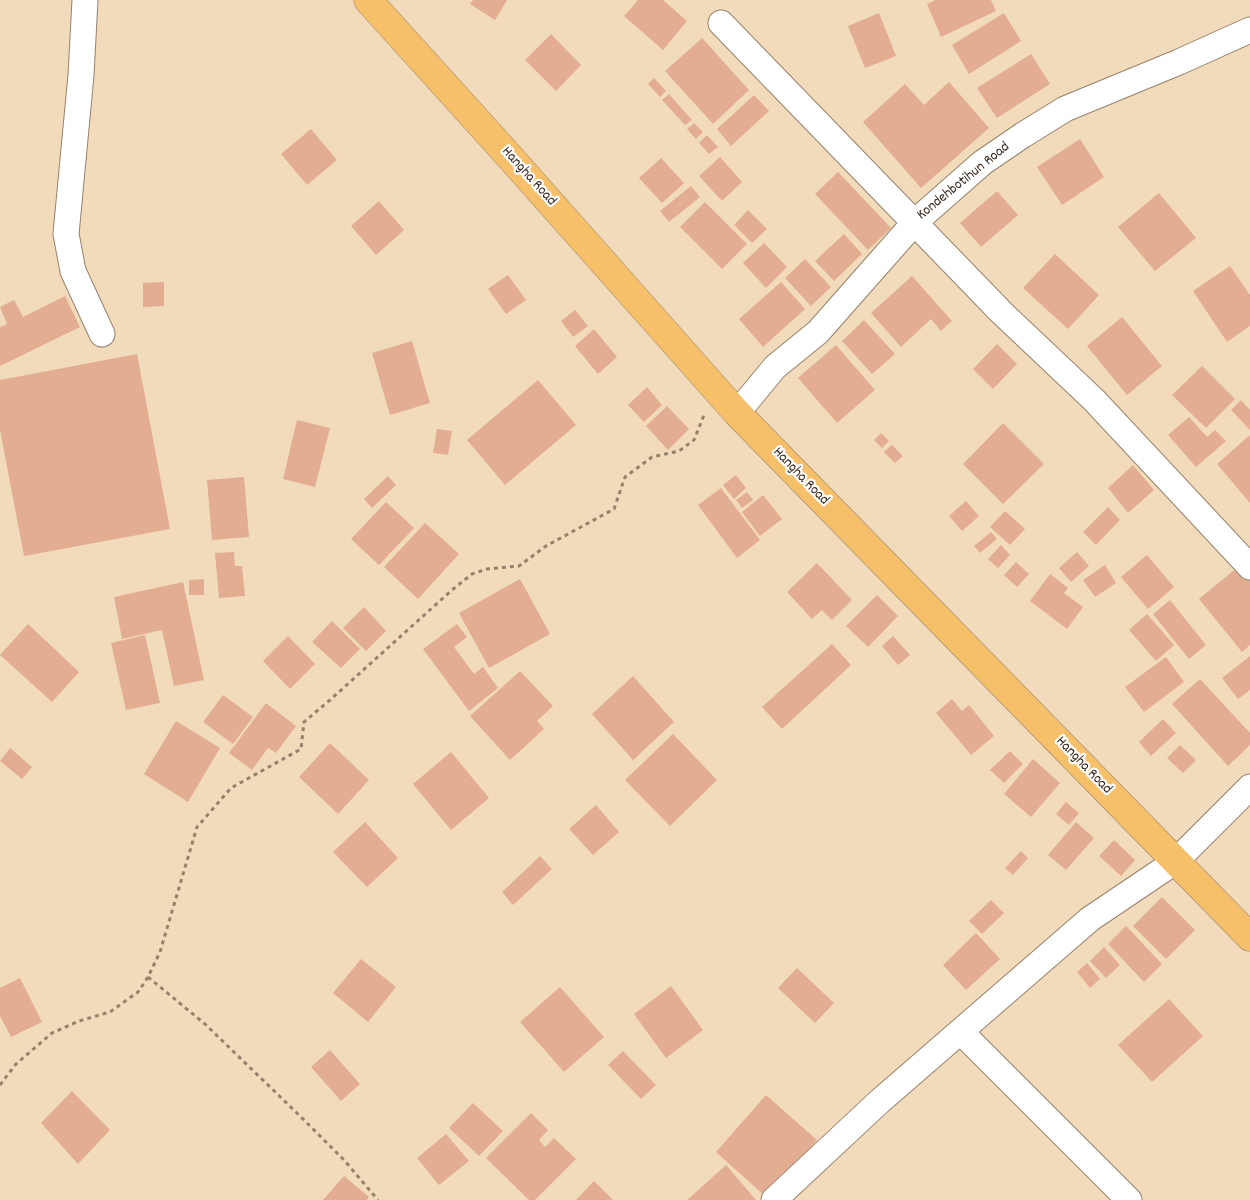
<!DOCTYPE html>
<html>
<head>
<meta charset="utf-8">
<style>
  body { margin:0 }
  canvas { display:block; background:#f2dbbb }
</style>
</head>
<body>
<canvas width="1250" height="1200"></canvas>
<script>
const g = document.querySelector('canvas').getContext('2d');
g.lineJoin = 'round';
function fillPath(path, color) { g.fillStyle = color; g.fill(path, 'evenodd'); }
function stroke(path, color, width, dash) { g.strokeStyle = color; g.lineWidth = width; g.lineCap = dash ? 'butt' : 'round'; g.setLineDash(dash || []); g.stroke(path); }
function drawText(font, color, halo, rows, align = 'center') {
  g.font = font + ' Dekko,sans-serif'; g.lineWidth = 4.5; g.setLineDash([]); g.textBaseline = 'middle'; g.strokeStyle = halo; g.fillStyle = color; for (const [text, x, y, turn = 0] of rows) {
    g.save(); g.translate(x, y); g.rotate((+turn || 0) * Math.PI / 180); g.textAlign = isNaN(turn) ? turn : align; if (halo) g.strokeText(text, 0, 0); g.fillText(text, 0, 0); g.restore();
  }
}
fillPath(new Path2D(`
  M473,0H507L495,20L470,4Z
  M638,0H663L687,21L663,50L624,16Z
  M935,0H991L996,11L941,37L927,4Z
  M879,13L896,56L865,68L848,26Z
  M1004,13L1021,41L969,74L952,45Z
  M551,34L581,65L556,91L525,60Z
  M702,38L749,90L713,124L665,71Z
  M1031,54L1050,84L997,118L977,88Z
  M654,78L666,91L660,97L648,84Z
  M949,82L989,128L921,188L863,122L905,84L924,105Z
  M669,94L692,120L685,125L662,100Z
  M754,95L769,111L731,146L717,129Z
  M694,123L703,132L696,139L687,129Z
  M311,129L337,160L307,185L281,154Z
  M707,135L718,147L709,154L699,143Z
  M1080,139L1104,177L1062,205L1037,167Z
  M720,157L742,182L722,201L699,176Z
  M661,158L684,183L662,203L639,178Z
  M838,172L891,228L868,250L815,194Z
  M691,186L700,197L669,222L660,211Z
  M997,191L1018,215L981,247L960,223Z
  M1159,193L1196,238L1155,271L1118,227Z
  M379,201L404,230L376,255L351,226Z
  M705,202L747,244L722,269L680,227Z
  M748,210L767,229L752,243L734,225Z
  M844,234L862,254L834,281L815,261Z
  M764,243L787,267L766,288L743,263Z
  M1055,254L1099,295L1068,329L1023,288Z
  M805,259L831,287L811,306L785,278Z
  M1230,266L1250,295V326L1227,342L1193,291Z
  M508,275L526,300L506,314L488,289Z
  M912,276L952,321L941,331L931,319L901,347L871,313Z
  M164,282V306L143,307V283Z
  M781,282L805,309L763,347L739,319Z
  M65,296L80,327L0,366V327L7,324L0,307L14,300L23,317Z
  M575,310L588,326L573,337L561,321Z
  M1122,317L1162,366L1127,395L1087,346Z
  M864,320L895,354L872,374L842,341Z
  M594,329L617,357L598,374L575,346Z
  M412,341L430,403L390,415L372,353Z
  M997,344L1017,364L993,389L973,369Z
  M836,345L875,390L837,423L798,378Z
  M137,354L170,529L24,556L0,430V380Z
  M1202,366L1235,399L1206,428L1172,395Z
  M538,380L576,425L505,485L467,440Z
  M647,387L662,405L644,422L628,405Z
  M1241,400L1250,410V430L1231,410Z
  M667,406L689,429L668,450L646,426Z
  M1189,417L1207,437L1215,430L1226,441L1196,467L1168,435Z
  M297,420L330,428L315,487L283,479Z
  M1003,423L1044,464L1003,504L963,464Z
  M437,429L452,431L448,455L433,453Z
  M881,433L889,441L882,448L874,440Z
  M1250,435V503L1217,464Z
  M892,445L903,456L895,463L884,452Z
  M1133,465L1154,490L1128,513L1108,488Z
  M736,475L746,488L734,499L723,485Z
  M388,476L396,485L372,508L364,499Z
  M244,477L249,537L212,540L207,480Z
  M721,488L760,540L737,558L698,505Z
  M747,492L753,500L742,508L736,500Z
  M763,495L782,519L760,536L742,512Z
  M966,501L979,516L962,531L949,516Z
  M386,502L414,528L379,565L351,539Z
  M1108,507L1120,520L1096,545L1083,532Z
  M1005,511L1025,529L1010,545L990,527Z
  M425,523L459,554L418,599L384,567Z
  M991,532L997,539L980,553L974,546Z
  M1001,545L1010,555L998,568L988,559Z
  M234,552L235,566H242L245,596L219,598L215,553Z
  M1077,552L1089,566L1071,582L1059,568Z
  M1147,555L1174,587L1148,609L1121,577Z
  M1016,562L1029,574L1017,587L1004,575Z
  M817,563L852,600L832,620L822,610L812,619L787,592Z
  M1105,565L1116,583L1095,597L1083,580Z
  M1239,566L1250,580V645L1242,652L1199,599Z
  M1050,574L1068,588L1064,593L1083,607L1067,629L1030,601Z
  M204,579V595H189V580Z
  M520,579L550,634L489,668L459,613Z
  M183,582L204,680L174,686L162,630L122,639L114,597Z
  M877,595L898,616L868,647L846,626Z
  M1170,600L1206,645L1189,659L1153,614Z
  M364,607L386,631L366,651L343,628Z
  M1147,614L1174,645L1156,661L1129,630Z
  M332,621L360,649L341,668L312,642Z
  M28,624L79,672L52,702L0,655Z
  M457,624L467,637L454,647L474,674L483,667L498,688L469,711L423,649Z
  M145,635L160,703L126,710L111,643Z
  M288,636L315,664L290,689L263,661Z
  M893,636L910,655L898,665L882,646Z
  M832,644L851,665L782,729L762,707Z
  M1250,656V690L1238,699L1222,678Z
  M1166,657L1184,682L1144,712L1125,687Z
  M520,671L553,706L537,721L544,729L510,760L470,716Z
  M633,676L674,722L633,760L592,714Z
  M1200,679L1250,733V745L1228,766L1172,704Z
  M223,695L253,717L233,744L203,722Z
  M952,699L962,711L969,705L994,736L971,755L936,713Z
  M266,703L296,726L276,753L268,748L252,770L229,753Z
  M1163,719L1176,733L1151,756L1139,742Z
  M176,721L220,748L188,802L144,774Z
  M673,734L717,780L670,826L625,780Z
  M330,743L369,780L338,814L299,777Z
  M1180,745L1196,760L1183,773L1167,758Z
  M10,748L32,767L22,779L0,761Z
  M1010,751L1023,764L1004,783L990,770Z
  M451,752L489,798L451,830L413,784Z
  M1033,759L1060,783L1031,817L1004,794Z
  M1066,802L1079,813L1069,825L1056,814Z
  M596,805L619,832L593,855L569,829Z
  M365,822L398,858L367,887L333,852Z
  M1076,822L1094,838L1066,870L1048,855Z
  M1114,840L1135,860L1121,876L1099,856Z
  M1021,851L1028,858L1013,875L1005,868Z
  M540,856L552,869L513,905L502,892Z
  M1162,897L1195,930L1166,959L1133,926Z
  M991,900L1004,913L982,934L969,921Z
  M1126,926L1162,964L1144,982L1108,944Z
  M976,933L1000,959L966,990L943,965Z
  M1104,947L1120,965L1106,978L1090,961Z
  M361,959L396,987L368,1022L333,993Z
  M1087,963L1100,979L1090,988L1077,972Z
  M797,968L834,1003L815,1023L778,988Z
  M20,978L42,1022L11,1037L0,1016V988Z
  M671,986L703,1030L666,1058L634,1014Z
  M560,987L604,1037L564,1072L520,1022Z
  M1169,999L1203,1036L1152,1082L1118,1045Z
  M330,1050L360,1084L341,1101L311,1067Z
  M623,1051L656,1085L641,1099L608,1065Z
  M72,1091L110,1130L78,1164L41,1123Z
  M766,1095L817,1140L767,1198L716,1152Z
  M473,1103L503,1131L479,1156L449,1128Z
  M531,1113L548,1130L539,1140L545,1147L554,1138L576,1159L535,1200H529L486,1158Z
  M446,1134L469,1161L439,1185L417,1158Z
  M726,1165L756,1200H687Z
  M344,1176L369,1197L367,1200H323Z
  M594,1181L613,1200H576Z`), '#e2ad91');
const street = new Path2D(`
  M85,0L81,75L66,234L73,271L102,334
  M721,23L1002,313L1094,400L1250,567
  M737,413L775,367L818,332L915,222L982,163L1023,135L1065,109L1179,62L1250,30
  M961,1032L1129,1200
  M774,1200L880,1101L1090,919L1176,861L1250,787`);
const highway = new Path2D(`
  M368,0L509,156L737,413L1250,937`);
stroke(street, '#96826c', 27);
stroke(highway, '#96826c', 29);
stroke(new Path2D(`
  M148,977L205,1024L300,1116L344,1160L378,1200
  M0,1085L16,1064L52,1033L79,1021L110,1012L138,992L148,977L160,952L197,827L231,788L301,749L304,722L330,700L452,590L472,574L487,569L519,566L546,546L614,509L625,477L652,457L679,451L694,440L704,415`), '#96826c', 3, [4, 4]);
stroke(street, '#fff', 25);
stroke(highway, '#f6c06b', 28);
drawText('15px', '#3b2a1e', '#fff', [
  ["Hangha Road",528,177,48],
  ["Kondehbotihun Road",964,182,-39],
  ["Hangha Road",800,477,46],
  ["Hangha Road",1083,766,46]
]);
</script>
</body>
</html>
